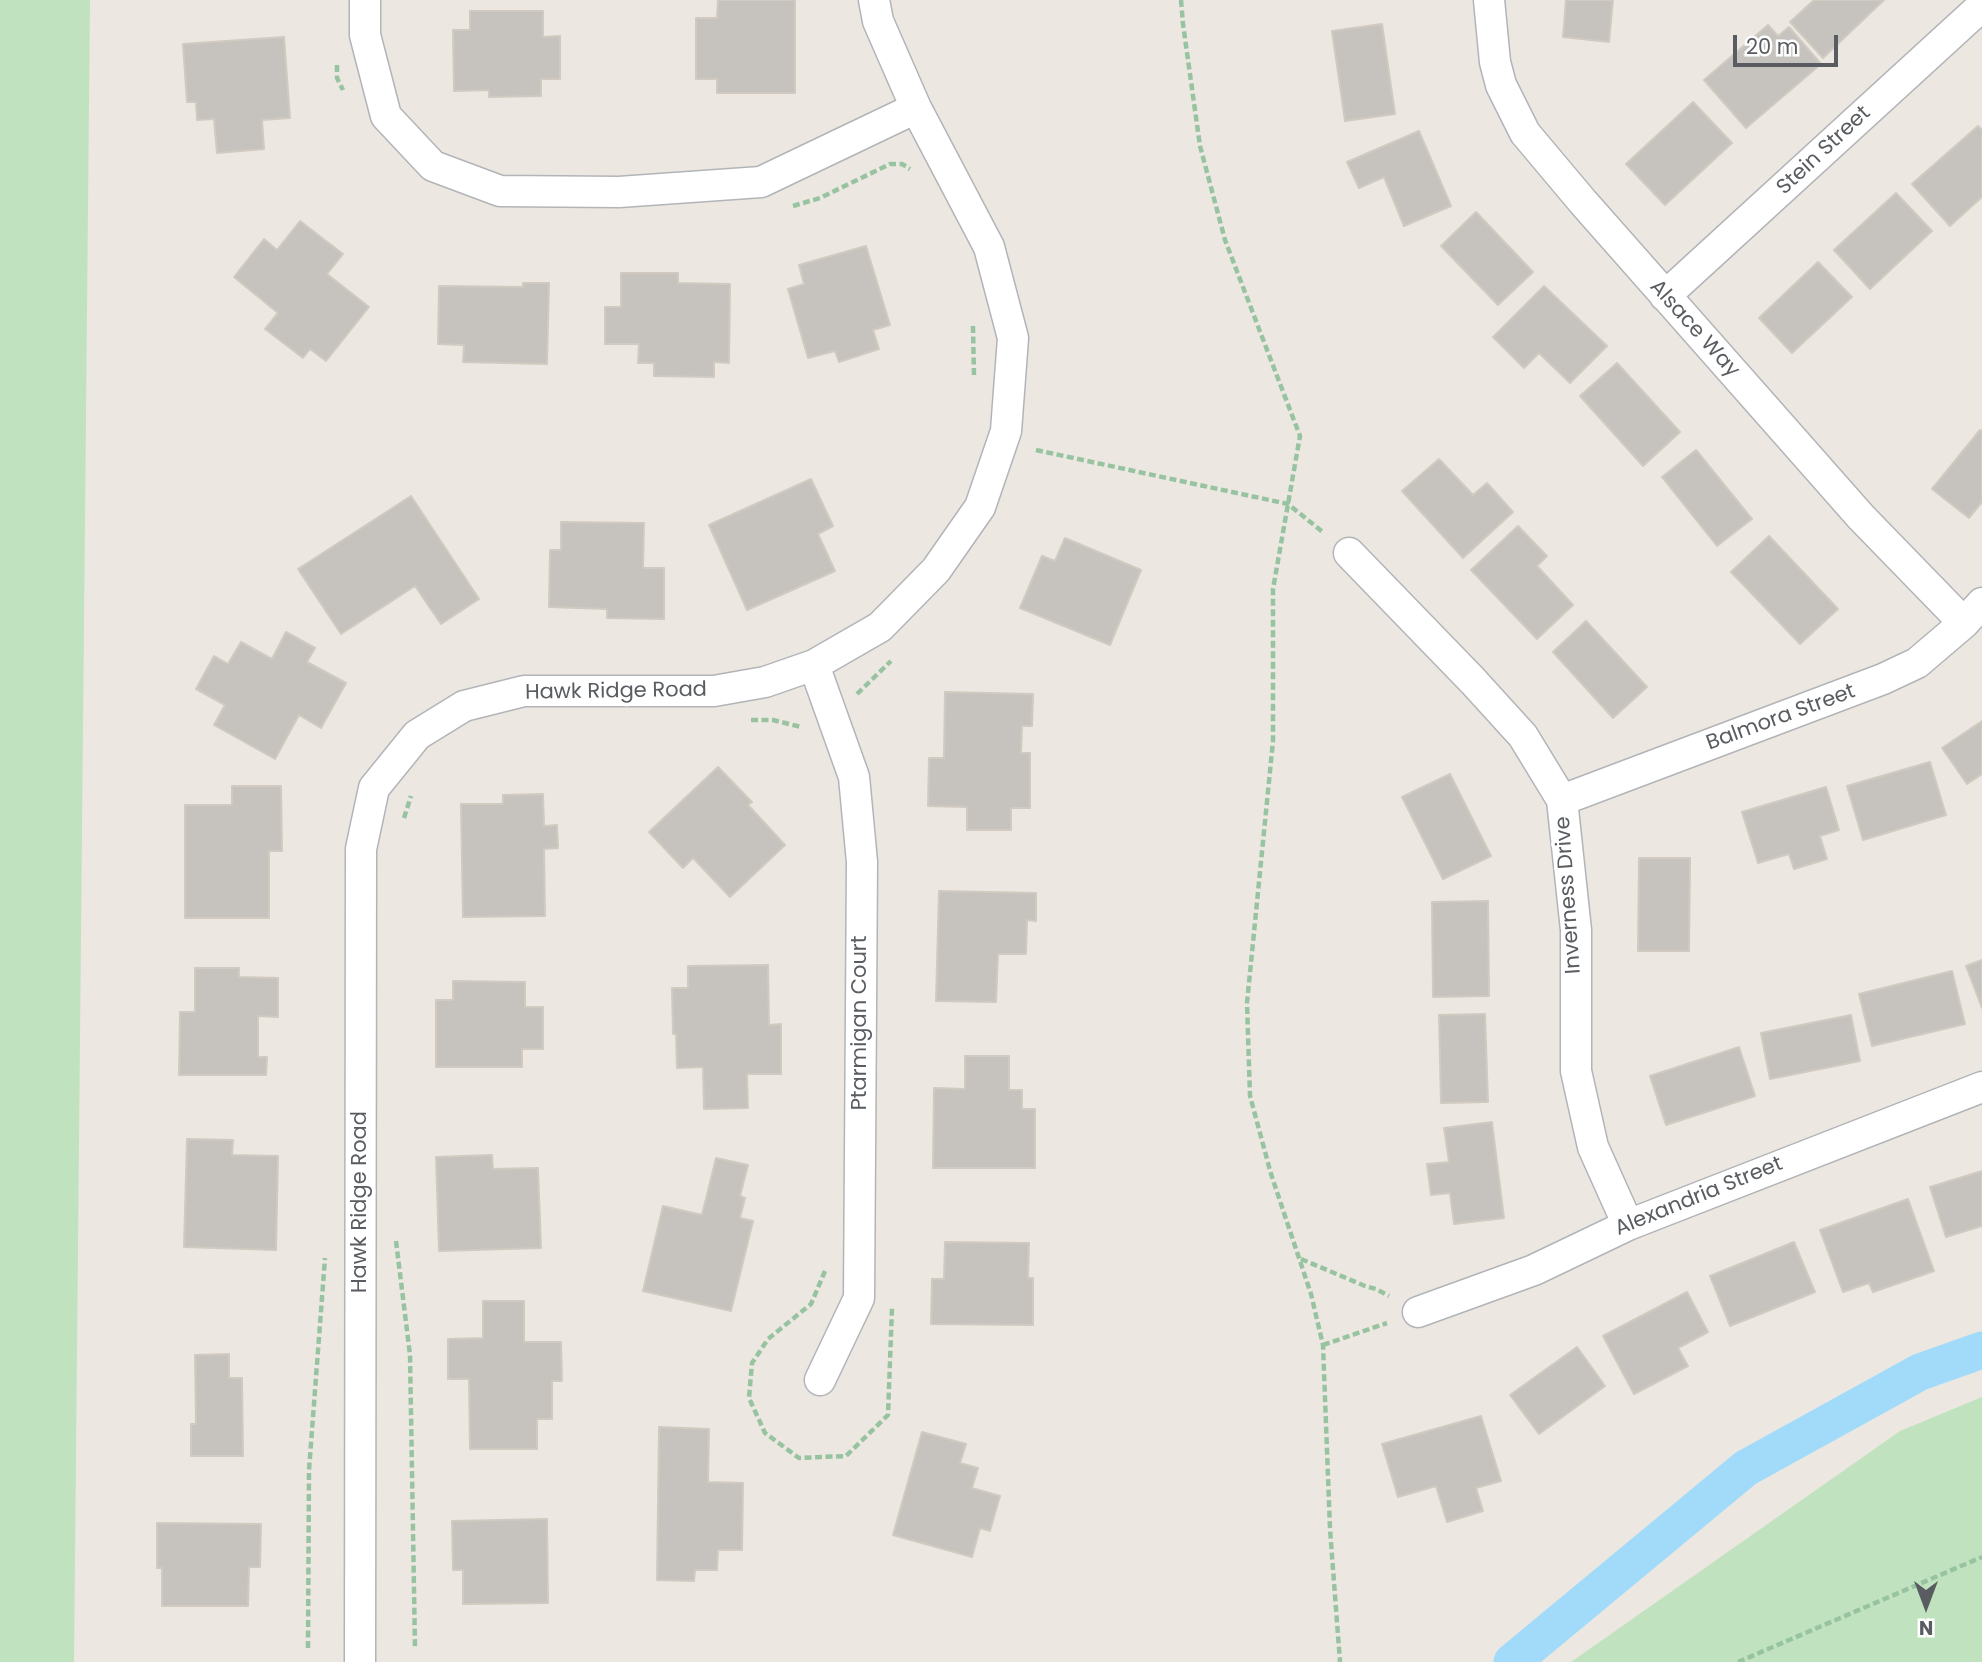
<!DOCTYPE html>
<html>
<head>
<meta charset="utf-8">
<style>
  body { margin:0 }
  #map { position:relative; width:1982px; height:1662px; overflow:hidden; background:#ece8e1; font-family:Poppins,sans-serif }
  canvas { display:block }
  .north { position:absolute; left:1891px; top:1571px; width:70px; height:70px; -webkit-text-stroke:5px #fff; paint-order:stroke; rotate:180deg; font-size:19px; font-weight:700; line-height:28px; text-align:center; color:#595d61 }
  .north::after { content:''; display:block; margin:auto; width:24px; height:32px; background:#595d61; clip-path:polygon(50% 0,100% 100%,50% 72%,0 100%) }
  .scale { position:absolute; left:1733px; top:35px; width:105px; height:32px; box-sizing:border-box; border:4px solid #595d61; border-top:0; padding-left:9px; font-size:21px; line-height:24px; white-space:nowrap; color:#595d61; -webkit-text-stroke:5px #fff; paint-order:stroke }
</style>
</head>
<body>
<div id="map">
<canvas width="1982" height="1662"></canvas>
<div class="north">N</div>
<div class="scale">20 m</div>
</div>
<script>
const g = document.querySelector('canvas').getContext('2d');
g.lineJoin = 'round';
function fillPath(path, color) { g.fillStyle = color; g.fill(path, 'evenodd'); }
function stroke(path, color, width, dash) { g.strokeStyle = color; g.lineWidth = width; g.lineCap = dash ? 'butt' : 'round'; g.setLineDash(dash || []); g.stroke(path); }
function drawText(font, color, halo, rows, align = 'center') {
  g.font = font + ' Poppins,sans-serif'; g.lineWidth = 7; g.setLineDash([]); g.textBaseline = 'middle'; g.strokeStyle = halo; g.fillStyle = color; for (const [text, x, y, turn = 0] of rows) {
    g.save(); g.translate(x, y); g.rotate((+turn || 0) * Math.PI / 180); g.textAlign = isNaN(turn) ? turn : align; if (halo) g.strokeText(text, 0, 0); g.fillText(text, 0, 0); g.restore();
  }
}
fillPath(new Path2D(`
  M0,0H90L74,1662H0Z
  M1982,1397V1662H1571L1900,1431Z`), '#c1e2be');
stroke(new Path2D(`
  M1512,1662L1746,1468L1920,1372L1982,1350`), '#a2dbfa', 37);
const building = new Path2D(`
  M718,0H795V93H717V79H696V18H717Z
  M1566,0H1613L1609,42L1563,37Z
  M1814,0H1884L1823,58L1790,22Z
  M470,11H543V37L560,36V79H541V96L489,97V90L454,91L453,30H470Z
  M1382,24L1395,114L1345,121L1332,31Z
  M1768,25L1778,36L1789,27L1821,64L1746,128L1704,80Z
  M284,37L290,118L262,120L264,149L217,153L214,119L197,120L196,102H187L183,44Z
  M1693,102L1732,143L1665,205L1626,164Z
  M1978,126L1982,130V197L1950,226L1912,184Z
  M1419,131L1451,206L1404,226L1384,177L1359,188L1347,162Z
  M1896,193L1932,231L1870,289L1834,250Z
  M1476,212L1533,272L1498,305L1441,246Z
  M300,221L343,254L327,274L369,307L326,361L310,349L303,358L265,329L278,313L234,277L264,239L277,250Z
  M866,246L890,325L873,330L879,349L839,362L835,351L808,358L788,289L804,284L799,265Z
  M1818,262L1852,297L1792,353L1759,318Z
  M621,273H678V283L730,284L729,363L714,362V377L654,376V363H638L639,344H605V307H621Z
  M523,283H549L547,364L463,362L464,345L438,344L439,286L523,287Z
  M1544,286L1607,346L1570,383L1539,353L1524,368L1493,337Z
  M1617,363L1680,432L1643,466L1580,396Z
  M1980,430L1982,431V502L1969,518L1932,489Z
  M1696,450L1752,519L1717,546L1662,477Z
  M1439,459L1473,495L1487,483L1513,512L1463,558L1402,491Z
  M811,479L833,526L818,534L835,571L747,610L709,525Z
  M411,496L479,599L441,624L415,586L341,634L298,569Z
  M561,522L644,523L643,568H664V619L607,618V609L549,607L550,550H561Z
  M1518,526L1547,556L1537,566L1573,605L1537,639L1471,570Z
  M1769,536L1838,609L1800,644L1731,572Z
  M1065,538L1141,570L1110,645L1020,608L1042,556L1055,561Z
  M1586,621L1647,687L1613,718L1553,652Z
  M286,632L315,648L307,662L346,683L321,728L299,715L275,759L214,725L225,705L196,689L214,656L228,664L241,642L272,659Z
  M945,692L1033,694L1032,726H1022L1021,753H1030V808H1011V830H967V807L928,806L929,758H944Z
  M1982,721V774L1967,784L1942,748Z
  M1930,762L1946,815L1863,840L1847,786Z
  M718,767L752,802L748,805L785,845L730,897L693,858L683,868L649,832Z
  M1450,774L1491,856L1443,879L1402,797Z
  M232,786H281L282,851H269V918H185V805H232Z
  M1826,787L1839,830L1820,836L1827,859L1794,869L1789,854L1758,863L1742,812Z
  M543,794L544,826L557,825L558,848L544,849L545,916L463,917L461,804H503V795Z
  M1639,858H1690L1689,951H1638Z
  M939,891L1036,893V921L1027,920L1026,954H998L996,1002L936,1001Z
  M1488,901L1489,996L1433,997L1432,902Z
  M1982,960V1008L1966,966Z
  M768,965L769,1025L781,1024V1074H747L748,1108L704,1109L703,1067L677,1068L676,1034H673L672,988H688V966Z
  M195,968H239V977L278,978V1017L258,1016V1057H267L266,1075H179L180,1012H195Z
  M1952,971L1965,1024L1872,1046L1859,994Z
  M453,981L525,982V1007H543V1049H522V1067H436V1000H453Z
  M1485,1014L1488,1102L1441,1103L1439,1015Z
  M1851,1015L1860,1061L1770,1079L1761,1033Z
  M1739,1047L1755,1096L1666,1125L1650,1076Z
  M965,1056H1009V1090H1022V1109H1035V1168H933L934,1088L965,1089Z
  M1492,1122L1504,1218L1454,1224L1450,1193L1431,1195L1427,1164L1449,1162L1444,1128Z
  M187,1139L233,1140L232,1155L278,1156L276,1250L184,1247Z
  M492,1155L493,1169L538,1168L541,1248L439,1251L436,1157Z
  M716,1158L748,1165L740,1196L745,1198L740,1218L753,1221L731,1311L643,1291L663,1206L702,1215Z
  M1982,1171V1226L1946,1237L1930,1187Z
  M1908,1199L1934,1271L1873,1292L1869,1283L1843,1292L1820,1230Z
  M945,1242L1029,1243L1028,1278H1033V1325L931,1324L932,1279H944Z
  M1794,1242L1815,1292L1730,1326L1710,1276Z
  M1687,1292L1708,1332L1678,1348L1688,1366L1634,1394L1603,1336Z
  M483,1301H524V1342H561L562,1381H552V1419H537V1449H470L469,1379H448V1339L483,1338Z
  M1577,1347L1605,1386L1539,1434L1510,1395Z
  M229,1354V1378H242L243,1456H191V1424H196L195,1355Z
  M1481,1416L1501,1481L1476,1488L1483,1511L1447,1522L1436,1486L1398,1497L1382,1444Z
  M659,1427L709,1429L708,1482L743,1483L742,1550H718L717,1570H695L694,1581L657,1580Z
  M922,1432L966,1444L960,1463L978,1468L972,1488L1000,1496L990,1531L980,1528L972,1557L893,1535Z
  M547,1519L548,1603L463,1604V1570H453L452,1521Z
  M157,1523L261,1524L260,1567H249L248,1606H162V1568H157Z`);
fillPath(building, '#c6c3be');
stroke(building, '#d0cac0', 2);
const minor = new Path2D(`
  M365,0V35L386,116L433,166L500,191L619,192L761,182L916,108
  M1489,0L1495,62L1501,85L1525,133L1583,202L1861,517L1964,623
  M1665,296L1982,6
  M1349,553L1473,681L1523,736L1562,800L1576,930V1071L1593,1147L1628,1225
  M814,665L854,777L862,862L859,1298L820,1380
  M1562,800L1883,679L1917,663L1964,623L1982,603
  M1418,1312L1534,1270L1628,1225L1982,1087
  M360,1662L361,849L374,788L417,735L464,706L524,691H714L765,682L814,665L880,627L936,570L980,507L1006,431L1013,338L989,247L916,108L878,21L874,0`);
stroke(minor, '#b2b4b8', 33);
stroke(new Path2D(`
  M1181,0L1183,24L1200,146L1225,240L1300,436L1273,589V741L1247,1003L1250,1096L1271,1174L1311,1294L1323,1345L1330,1529L1340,1662
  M337,65V78L343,90
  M793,206L820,198L890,164H902L910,169
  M973,326L974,377
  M1036,450L1288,504L1324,533
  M857,694L891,661
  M751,720H773L801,727
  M404,818L411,796
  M396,1241L410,1355L415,1647
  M1301,1259L1365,1286L1376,1289L1389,1296
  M825,1271L811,1304L768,1339L752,1363L749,1398L765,1433L799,1458L846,1456L888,1415L892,1308
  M1323,1345L1387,1323
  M308,1648L309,1470L325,1258
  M1738,1662L1982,1557`), '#98c3a1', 4.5, [7, 3.5]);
stroke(minor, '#fff', 30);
drawText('21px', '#595d61', '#fff', [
  ["Stein Street",1824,151,-43],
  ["Alsace Way",1694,329,48],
  ["Hawk Ridge Road",616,692,-1],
  ["Balmora Street",1781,718,-20],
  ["Inverness Drive",1569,895,-94],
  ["Ptarmigan Court",861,1023,-90],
  ["Alexandria Street",1699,1197,-22],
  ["Hawk Ridge Road",361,1202,-90]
]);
</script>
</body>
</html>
